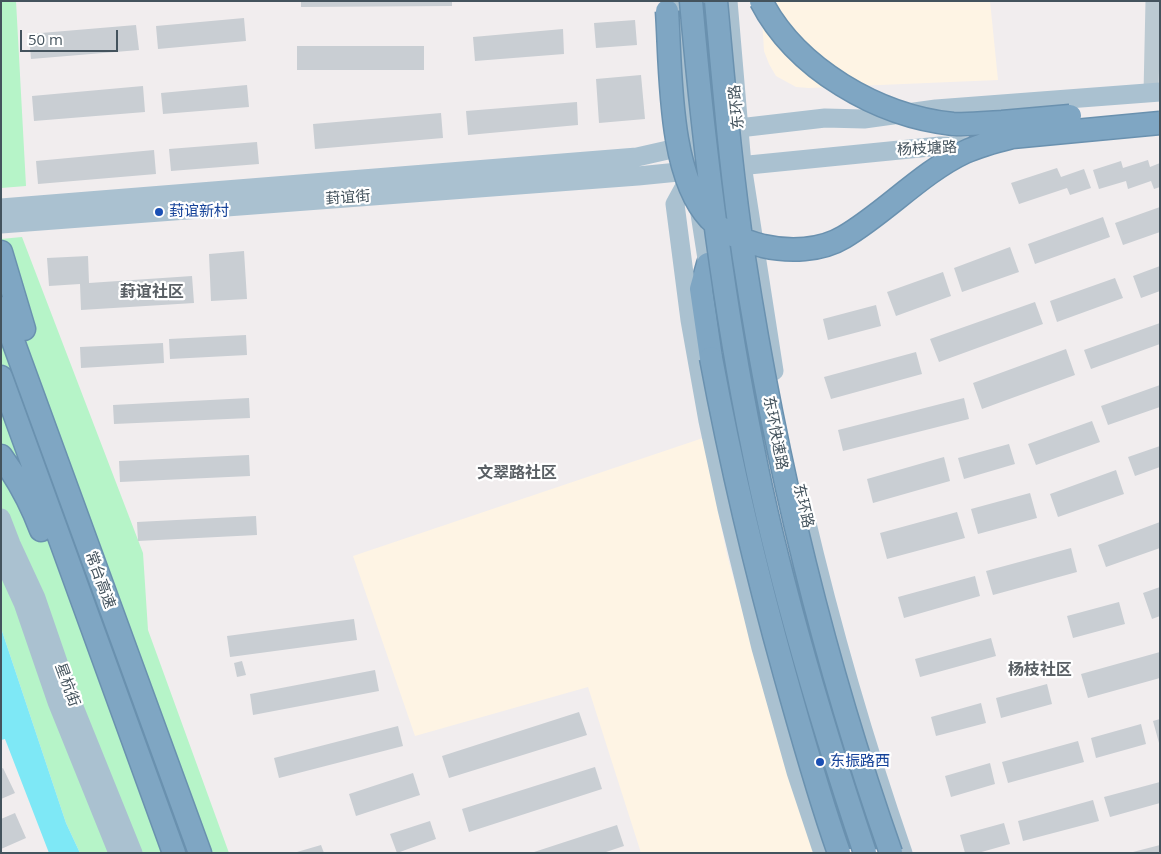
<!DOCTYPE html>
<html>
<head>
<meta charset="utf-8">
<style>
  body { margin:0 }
  #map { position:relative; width:1161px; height:854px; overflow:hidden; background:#f1edee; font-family:"Open Sans",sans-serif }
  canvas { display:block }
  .frame { position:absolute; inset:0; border:2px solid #44535d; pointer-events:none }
  .scale { position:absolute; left:20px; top:30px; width:98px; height:22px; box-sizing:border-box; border:2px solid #44535d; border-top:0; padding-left:6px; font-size:15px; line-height:18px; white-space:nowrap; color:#44535d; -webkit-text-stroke:4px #fff; paint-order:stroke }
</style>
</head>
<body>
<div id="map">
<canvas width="1161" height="854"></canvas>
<div class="frame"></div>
<div class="scale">50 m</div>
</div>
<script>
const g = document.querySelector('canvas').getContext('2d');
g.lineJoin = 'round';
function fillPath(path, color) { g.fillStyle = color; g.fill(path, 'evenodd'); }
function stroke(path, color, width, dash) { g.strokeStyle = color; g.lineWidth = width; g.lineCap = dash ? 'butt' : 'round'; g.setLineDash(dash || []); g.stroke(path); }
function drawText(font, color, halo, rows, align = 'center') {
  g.font = font + ' "Open Sans","Noto Sans SC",sans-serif'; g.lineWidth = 4.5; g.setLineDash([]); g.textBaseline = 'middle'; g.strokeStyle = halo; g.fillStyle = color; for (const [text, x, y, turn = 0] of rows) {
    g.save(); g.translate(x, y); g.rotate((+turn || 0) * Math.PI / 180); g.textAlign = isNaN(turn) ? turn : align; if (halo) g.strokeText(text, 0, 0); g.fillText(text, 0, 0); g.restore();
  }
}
fillPath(new Path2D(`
  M761,1H990L998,80L809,88L796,87L776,76L769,64L764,51Z
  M703,438L727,555L750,638L815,853H641L588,687L415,736L353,556Z`), '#fef4e4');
fillPath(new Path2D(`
  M1,1H16L26,186L1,188Z
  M22,237L143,553L148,630L229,853H80L66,823L1,628V239Z`), '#b6f4c8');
fillPath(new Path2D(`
  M1,628L66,823L80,853H49L5,739L1,740Z`), '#7ee8f6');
fillPath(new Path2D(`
  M301,1H452V6L301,7Z
  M244,18L246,41L158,49L156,26Z
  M635,20L637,45L596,48L594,23Z
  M136,25L139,50L31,59L29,34Z
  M563,29L564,54L475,61L473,37Z
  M297,46H424V70H297Z
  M641,75L645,119L599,123L596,79Z
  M247,85L249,107L163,114L161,93Z
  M143,86L145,112L34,121L32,96Z
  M577,102L578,125L468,135L466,111Z
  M441,113L443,138L315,149L313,124Z
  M257,142L259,164L171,171L169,149Z
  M154,150L156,174L38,184L36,161Z
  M1148,160L1150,167L1160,163V187L1154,189L1151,181L1128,189L1126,181L1099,189L1093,170L1121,161L1123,168Z
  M1057,168L1061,177L1084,169L1091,188L1070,195L1067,188L1019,204L1011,183Z
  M1160,207V232L1123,245L1115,223Z
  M1103,217L1110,237L1035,264L1028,244Z
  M1010,247L1019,272L962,292L954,268Z
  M244,251L247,299L211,301L209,254Z
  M88,256L89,283L192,276L194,303L81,310L80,284L49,286L47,258Z
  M1160,266V291L1141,298L1133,276Z
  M943,272L951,296L896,316L887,292Z
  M1115,278L1123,298L1057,322L1050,301Z
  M1035,302L1043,324L939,362L930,339Z
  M876,305L881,326L828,340L823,319Z
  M1160,323V344L1091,369L1084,350Z
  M246,335L247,355L170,359L169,339Z
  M163,343L164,363L81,368L80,347Z
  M1066,349L1075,375L982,409L973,383Z
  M916,352L922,374L831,399L824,377Z
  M1160,385V407L1108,425L1101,406Z
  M249,398L250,418L114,424L113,405Z
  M964,398L969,419L843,451L838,430Z
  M1092,421L1100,442L1036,465L1028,444Z
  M1009,444L1015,464L964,479L958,458Z
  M1160,446V467L1135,476L1128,457Z
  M249,455L250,476L120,482L119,461Z
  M944,457L950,481L873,503L867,479Z
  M1116,470L1124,494L1058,517L1050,494Z
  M1030,493L1037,518L978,534L971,509Z
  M957,512L965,538L887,559L880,533Z
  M256,516L257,535L138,541L137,522Z
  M1160,522V548L1106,567L1098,545Z
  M1071,548L1077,572L993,595L986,571Z
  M975,576L980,596L904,618L898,597Z
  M1160,587V616L1152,619L1143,593Z
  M1119,602L1125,624L1073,638L1067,616Z
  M354,619L357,640L230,657L227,636Z
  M991,638L996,656L920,677L915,659Z
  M1160,652V678L1088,698L1081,674Z
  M242,661L246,675L237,677L234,663Z
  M375,670L379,691L253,715L250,694Z
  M1047,684L1052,704L1001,718L996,698Z
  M981,703L986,723L936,736L931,717Z
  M579,712L587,735L449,778L442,756Z
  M1160,719V742L1159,743L1153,721Z
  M1141,724L1146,744L1096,758L1091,738Z
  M398,726L403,746L279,778L274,758Z
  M1078,741L1084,762L1008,783L1002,762Z
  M990,763L995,784L951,797L945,776Z
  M595,767L602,789L469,832L462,809Z
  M3,768L15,793L1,799V769Z
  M413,773L420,795L356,816L349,794Z
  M1160,782V803L1110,817L1104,797Z
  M1093,800L1099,821L1023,841L1018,821Z
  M15,813L26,838L1,849V819Z
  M430,821L436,839L397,853L390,834Z
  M1004,823L1010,844L978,853H965L960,835Z
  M617,825L624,846L603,853H531Z
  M321,845L324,853H297V852Z
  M1160,845V853H1133V852Z`), '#c9ced3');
const highway = new Path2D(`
  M1,252L24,329
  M708,264L701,289L711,358
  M1,308L200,853
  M1,377L174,853
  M1,456C18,479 31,503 41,530`);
stroke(highway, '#6a91af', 25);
stroke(new Path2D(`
  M1151,93L1153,1`), '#bccad2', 15);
stroke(new Path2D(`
  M678,1L692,157
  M728,1L742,165L774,371
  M693,171L675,204L690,320L708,421L727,509L761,648L796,772L823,853
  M698,201L710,278
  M1,208L637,157L690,145L739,128L825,118L864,119L936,109L1160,92
  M1,224L638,176L940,146L977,147
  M804,511C831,626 864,741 903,853
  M1,518L11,544L36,598L70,697L133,853
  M1,555L23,603L57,702L118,853`), '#aac1d0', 19);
stroke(highway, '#7fa6c3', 22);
const highwayBridge = new Path2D(`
  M691,1C704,150 722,297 752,444C779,582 820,719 865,853
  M716,1C724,87 731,173 744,258C775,460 823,660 891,853
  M761,1C796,69 878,116 953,124C969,125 986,123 1002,122C1025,120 1047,118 1070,116
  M667,11C671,70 668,175 710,219C725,234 744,241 763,246C789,252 821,251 844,237C885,213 922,172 965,152C980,145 996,141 1012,137L1160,123
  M711,358C731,465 756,571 785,675C802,735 818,794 839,853`);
stroke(highwayBridge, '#6a91af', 25, []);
stroke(highwayBridge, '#7fa6c3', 22);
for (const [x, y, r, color] of [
  [159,212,5,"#1a4fb4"],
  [820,762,5,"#1a4fb4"]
]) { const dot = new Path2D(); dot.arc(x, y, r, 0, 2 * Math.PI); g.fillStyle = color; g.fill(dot); stroke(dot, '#fff', 2); }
drawText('15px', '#44535d', '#fff', [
  ["东环路",737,107,-95],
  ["杨枝塘路",927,149,-3],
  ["葑谊街",348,198,-4],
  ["东环快速路",775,433,79],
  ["东环路",803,506,77],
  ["常台高速",100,580,70],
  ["星杭街",67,685,70]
]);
drawText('15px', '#164399', '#fff', [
  ["葑谊新村",169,212],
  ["东振路西",830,762]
], 'left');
drawText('bold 16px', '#595f64', '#fff', [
  ["葑谊社区",152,292],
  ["文翠路社区",517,473],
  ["杨枝社区",1040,670]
]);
</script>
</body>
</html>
